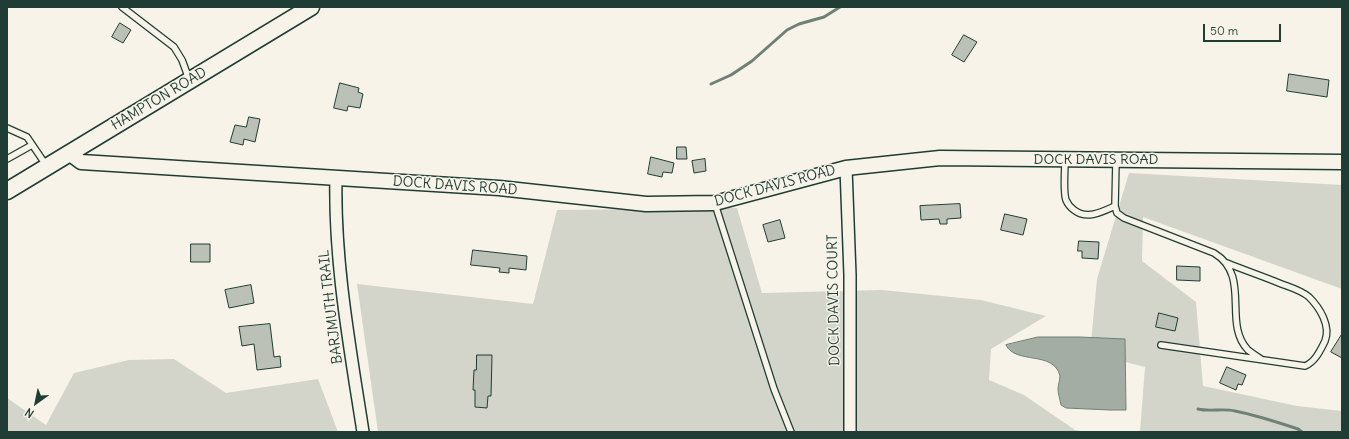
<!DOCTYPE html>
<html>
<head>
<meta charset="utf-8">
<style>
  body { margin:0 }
  #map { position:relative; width:1349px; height:439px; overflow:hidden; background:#f7f3e8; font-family:Delius,sans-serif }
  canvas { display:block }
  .frame { position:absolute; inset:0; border:8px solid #1f3d34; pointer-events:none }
  .north { position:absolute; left:16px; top:383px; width:40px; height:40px; -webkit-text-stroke:3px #f7f3e8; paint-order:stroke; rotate:213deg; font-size:11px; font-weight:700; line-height:16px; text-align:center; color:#1f3d34 }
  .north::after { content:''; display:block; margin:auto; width:14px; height:18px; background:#1f3d34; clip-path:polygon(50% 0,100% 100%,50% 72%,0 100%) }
  .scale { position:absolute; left:1203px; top:24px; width:78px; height:18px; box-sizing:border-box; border:2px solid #1f3d34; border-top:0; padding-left:5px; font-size:12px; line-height:14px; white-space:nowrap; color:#1f3d34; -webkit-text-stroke:3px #f7f3e8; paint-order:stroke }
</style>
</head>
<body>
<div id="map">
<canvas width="1349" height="439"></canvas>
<div class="frame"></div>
<div class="north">N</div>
<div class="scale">50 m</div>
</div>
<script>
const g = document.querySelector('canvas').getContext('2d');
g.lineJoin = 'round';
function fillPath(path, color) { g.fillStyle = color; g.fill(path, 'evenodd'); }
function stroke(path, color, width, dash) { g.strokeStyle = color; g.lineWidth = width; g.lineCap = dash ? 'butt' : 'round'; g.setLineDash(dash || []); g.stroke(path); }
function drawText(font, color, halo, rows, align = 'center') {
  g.font = font + ' Delius,sans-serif'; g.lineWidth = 3; g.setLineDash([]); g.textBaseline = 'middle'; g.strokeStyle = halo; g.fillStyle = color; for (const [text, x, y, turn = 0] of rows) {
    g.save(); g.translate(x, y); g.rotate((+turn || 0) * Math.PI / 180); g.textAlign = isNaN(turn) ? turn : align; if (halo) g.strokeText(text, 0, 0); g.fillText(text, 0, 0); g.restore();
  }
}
fillPath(new Path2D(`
  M1129,173L1342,185V289L1143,217L1142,261L1196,302L1203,386L1297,406L1342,411V432H1140L1145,367L1090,353L1097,279Z
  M737,208L762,293L882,290L981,300L1046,316L991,349L989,380L1024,395L1075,430L1085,432H378L357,284L533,304L557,210Z
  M174,359L226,393L318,379L338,432H7V398L46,425L74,373L129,360Z`), '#d3d5ca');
const water = new Path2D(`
  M1038,337H1080L1125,339L1126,410H1110L1066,408L1061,405C1060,399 1058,394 1058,389C1058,385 1060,380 1060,376C1054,350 1015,365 1006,345Z`);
fillPath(water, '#a4ada3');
stroke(water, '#6f8077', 1);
stroke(new Path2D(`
  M711,84L731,75L752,61L787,30L799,24L824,17L840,7
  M1198,409C1210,412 1223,408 1235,411C1256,415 1277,422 1298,429L1302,432`), '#6f8077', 3);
const building = new Path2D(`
  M120,23L131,30L123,43L112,37Z
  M964,35L977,42L964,62L952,55Z
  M1289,74L1329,80L1327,97L1287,91Z
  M340,83L359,88L358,92L363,94L360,108L348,106L347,111L334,108Z
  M249,117L260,119L255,142L244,139L243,145L230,142L235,125L246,127Z
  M677,147H686L687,159H677Z
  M651,157L674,163L672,173L663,172L662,177L648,174Z
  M705,159L706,171L694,173L692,161Z
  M960,204L961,218L947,219V224H940L939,219L921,220L920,206Z
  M1005,214L1027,219L1023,235L1001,230Z
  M780,220L785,238L768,242L763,225Z
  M1079,241L1099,242L1098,259L1082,258V251H1078Z
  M191,244H210V262H191Z
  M473,250L527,256L526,270L509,268V273L499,272L500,268L471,265Z
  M1177,266L1200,267V281L1177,280Z
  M251,285L254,303L229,308L225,290Z
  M1159,313L1178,318L1175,331L1156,327Z
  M270,324L274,357L280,356L281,367L257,370L254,344L242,346L239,327Z
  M1342,334V358L1331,352Z
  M477,355H492L491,396H488L487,408L475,407V390H473L474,370H476Z
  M1227,367L1246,375L1242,385L1238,384L1236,390L1220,383Z`);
fillPath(building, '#bbc1b6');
stroke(building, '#1f3d34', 1);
const service = new Path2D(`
  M122,7L174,47L182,60L189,79
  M7,128L27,137L46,165
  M7,159L32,145
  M1065,160C1065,170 1063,192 1066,200C1068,205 1070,207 1074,210C1087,220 1102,212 1115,206
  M1116,160L1115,206L1117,213L1124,218L1214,253C1252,276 1222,323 1248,350C1252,353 1256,356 1261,359
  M715,204L774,389L791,432
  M1161,345L1305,366C1315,362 1320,351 1325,341C1331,326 1320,308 1309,297C1301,290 1289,287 1279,283C1262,276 1244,270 1227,263`);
const minor = new Path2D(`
  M846,168L850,275V432
  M336,177C334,262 350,348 363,432`);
const tertiary = new Path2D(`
  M69,153L81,162L499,188L646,204L715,203L846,168L940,158L1342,162`);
const secondary = new Path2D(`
  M7,191L311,7`);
stroke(service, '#1f3d34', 8);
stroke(minor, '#1f3d34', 14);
stroke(tertiary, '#1f3d34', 17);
stroke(secondary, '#1f3d34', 19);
stroke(service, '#f7f3e8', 5.5);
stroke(minor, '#f7f3e8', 11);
stroke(tertiary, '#f7f3e8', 14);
stroke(secondary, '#f7f3e8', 16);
drawText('14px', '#1f3d34', '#f7f3e8', [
  ["HAMPTON ROAD",159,99,-31],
  ["DOCK DAVIS ROAD",1096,160],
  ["DOCK DAVIS ROAD",455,186,4],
  ["DOCK DAVIS ROAD",775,186,-15],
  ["DOCK DAVIS COURT",834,300,-91],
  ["BARJMUTH TRAIL",331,307,-97]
]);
</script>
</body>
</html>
